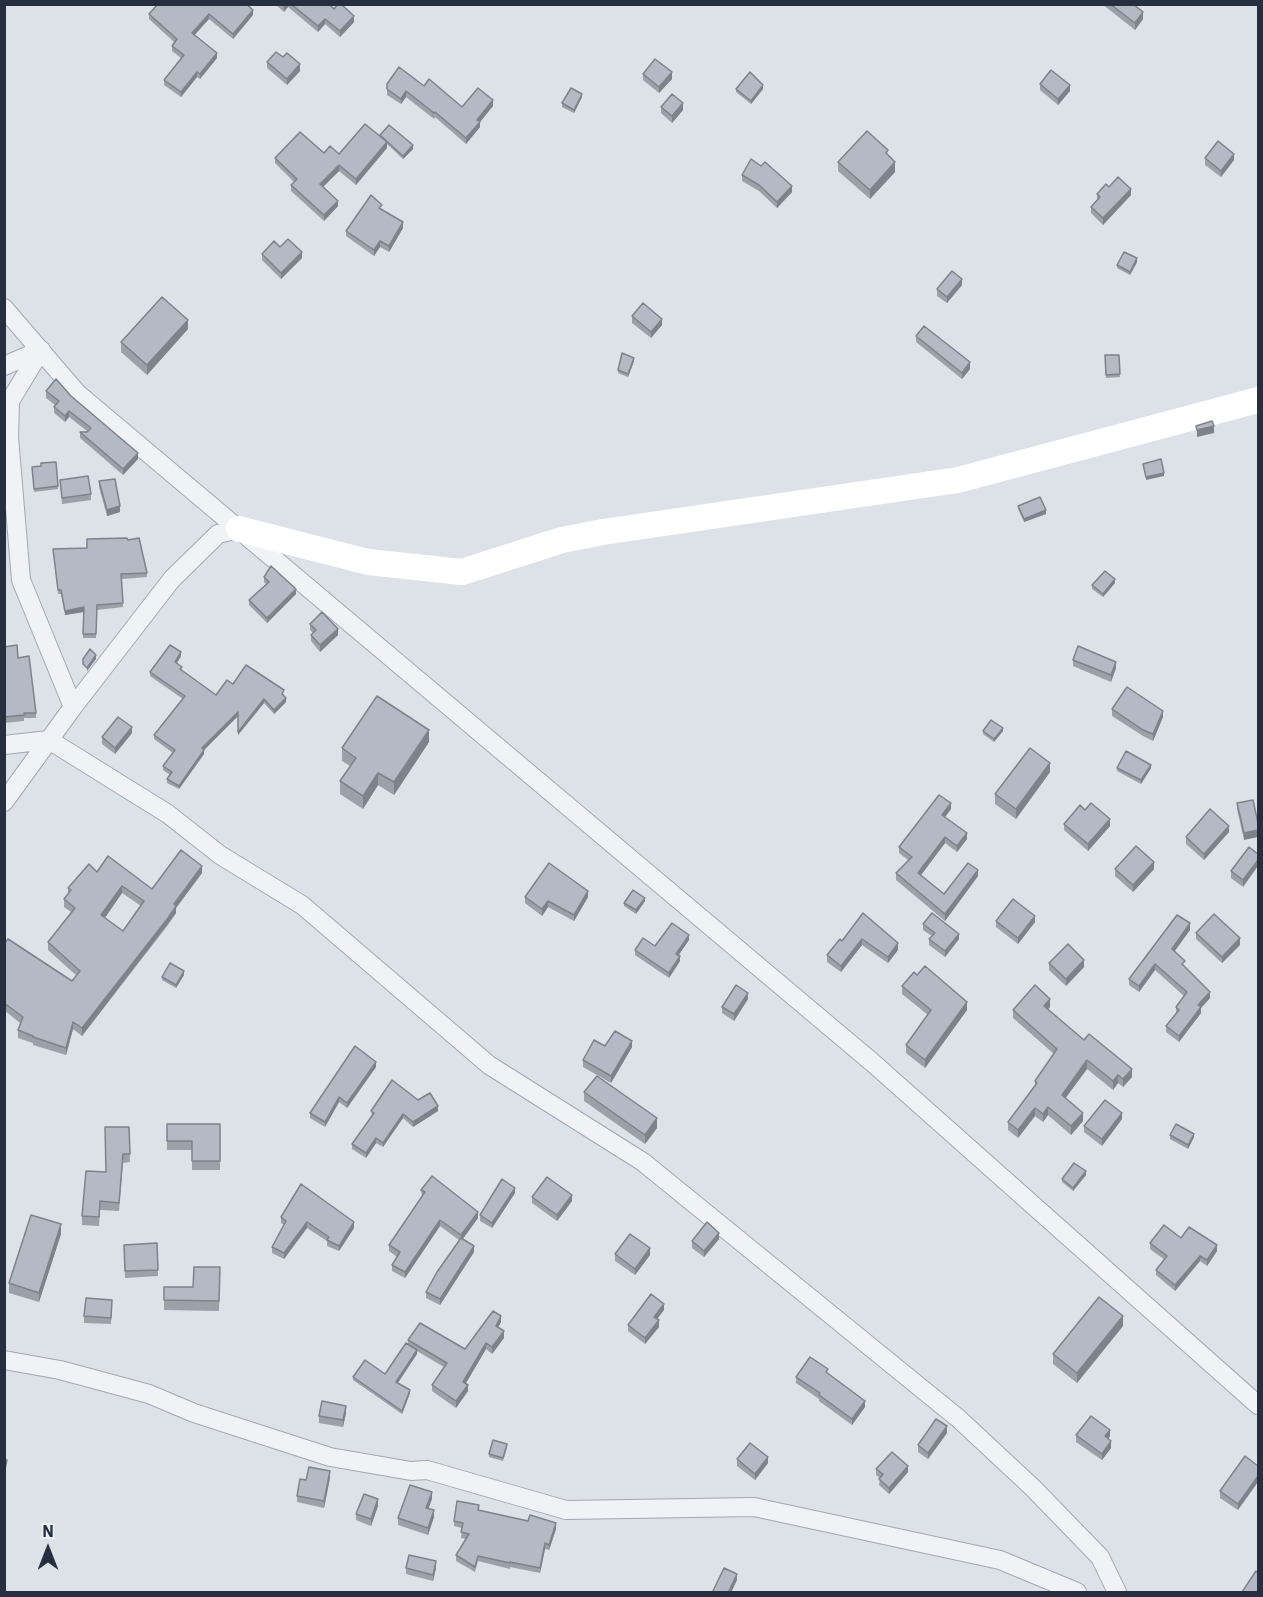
<!DOCTYPE html>
<html>
<head>
<meta charset="utf-8">
<style>
  body { margin:0 }
  #map { position:relative; width:1263px; height:1597px; overflow:hidden; background:#dde1e8; font-family:"IBM Plex Sans",sans-serif }
  canvas { display:block }
  .frame { position:absolute; inset:0; border:6px solid #252f3f; pointer-events:none }
  .north { position:absolute; left:18px; top:1519px; width:60px; height:60px; -webkit-text-stroke:4px #ecf0f5; paint-order:stroke; rotate:0deg; font-size:16px; font-weight:700; line-height:24px; text-align:center; color:#252f3f }
  .north::after { content:''; display:block; margin:auto; width:21px; height:27px; background:#252f3f; clip-path:polygon(50% 0,100% 100%,50% 72%,0 100%) }
</style>
</head>
<body>
<div id="map">
<canvas width="1263" height="1597"></canvas>
<div class="frame"></div>
<div class="north">N</div>
</div>
<script>
const g = document.querySelector('canvas').getContext('2d');
g.lineJoin = 'round';
function stroke(path, color, width, dash) { g.strokeStyle = color; g.lineWidth = width; g.lineCap = dash ? 'butt' : 'round'; g.setLineDash(dash || []); g.stroke(path); }
function fillPath(path, color) { g.fillStyle = color; g.fill(path, 'evenodd'); }
const street = new Path2D(`
  M4,308L78,394L873,1063L1258,1405
  M41,350L10,401L9,437L21,580L73,707
  M4,366L41,350
  M4,745L49,740L168,814L220,855L302,905L489,1065L643,1162L959,1419L1033,1488L1100,1557L1117,1592
  M4,802L73,707L172,579L218,534L239,529
  M4,1360L60,1370L149,1394L194,1413L330,1457L411,1471L427,1470L566,1510L754,1507L1000,1560L1077,1592`);
stroke(street, '#a2a8b2', 20);
stroke(street, '#f0f2f6', 18);
stroke(new Path2D(`
  M239,529L368,562L462,572L562,540L603,532L958,480L1258,400`), '#fff', 26);
fillPath(new Path2D(`
  M275,4H329L334,9L354,22L340,37L325,24L318,32L288,7L284,12Z
  M1102,4H1133L1143,19L1135,30Z
  M149,14L253,15L233,39L209,19L194,35L217,58L200,79L197,77L181,97L164,85V80L181,58L172,51V46L174,42L149,19Z
  M267,62L300,71L287,85L267,68Z
  M643,74L672,79L659,93L643,80Z
  M387,84L424,86L462,107L493,106L480,122V127L466,144L435,117L434,119L406,97L401,104L387,95Z
  M1040,84L1070,91L1058,105L1040,90Z
  M736,89H763L751,104L736,92Z
  M582,97L574,113L562,107V103Z
  M661,107L683,110L672,123L661,113Z
  M380,135L413,149L403,159L387,144V148L356,185L339,171L323,187L338,206L324,221L291,191V185L294,182L275,163V158L324,153L339,154L380,137Z
  M888,156L895,172L870,199L838,171V162Z
  M1205,158L1234,160L1221,177L1205,165Z
  M742,175L792,192L777,208L759,191L742,181Z
  M1109,187L1131,195L1103,225L1091,213V207L1097,200V194Z
  M382,210L403,228L389,252L380,247L374,256L346,236V231Z
  M262,254L302,258L281,279L262,260Z
  M1137,262L1130,275L1117,268V265Z
  M962,285L947,303L937,296V289Z
  M632,316L662,325L651,338L632,323Z
  M188,329L147,375L121,352V342Z
  M916,336L970,369L962,379L916,342Z
  M1105,355H1119L1120,377L1106,378Z
  M634,361L628,377L618,373V370Z
  M46,391L71,396L138,459L123,475L80,438V432L87,431L69,417L65,422L54,413V407L55,405L46,398Z
  M56,462L58,489L34,492L32,467L41,466Z
  M60,480L91,494V500L62,504Z
  M99,481L120,512L107,516L99,487Z
  M1018,506L1046,514L1024,522L1018,509Z
  M128,540L147,573V577L122,579L123,607L97,610L96,638H83V612L65,615L61,594H58L53,549L87,548Z
  M264,577L296,594L267,623L249,605V600L266,584L264,582Z
  M1115,583L1103,597L1092,589V585Z
  M310,624L338,635L320,652L311,641V635L313,633L310,630Z
  M4,647L18,658L36,713V718H24V721L4,723Z
  M181,656L177,663L182,670L216,695L233,684L284,694L283,696L286,702L274,714L264,703L238,735V716L204,750V754L179,789L167,783V779L170,775L163,770V766L173,753L154,739V735L183,699L150,676V672Z
  M1073,660L1116,668L1111,682L1073,666Z
  M1112,709L1163,717L1153,741L1143,736L1112,716Z
  M983,731H1003L994,742L983,734Z
  M132,733L115,754L102,744V737Z
  M429,742L394,795L378,785L363,809L340,794V781L350,766L342,761V748Z
  M1117,768H1151L1141,784L1117,771Z
  M1050,772L1016,819L995,804V794Z
  M1253,800L1244,840L1237,809V803Z
  M951,809L945,817L967,839L957,852L945,843L921,875L944,894L978,876L945,921L896,880V873L908,860L899,853V847Z
  M1085,810L1110,826L1088,851L1064,830V824Z
  M1229,832L1204,860L1186,844V837Z
  M1249,847L1243,887L1231,878V871Z
  M1115,869H1154L1133,892L1115,876Z
  M97,872L152,889L202,873L176,908V913L168,925L82,1036L73,1029L66,1055L33,1045V1043L18,1038V1030L20,1023L4,1010V944L72,981L77,976L48,950V942L71,912L64,907V899L68,895V888ZM122,893L141,906L123,931L105,918Z
  M525,897H588L574,921L548,907L542,916L525,903Z
  M645,901L636,914L624,906V903Z
  M863,913L898,950L888,963L862,945L841,972L827,962V955L842,941Z
  M996,921L1035,922L1018,944L996,927Z
  M923,924L959,939L945,957L929,945V939L932,936L923,930Z
  M1190,930L1174,951L1185,967L1210,998L1201,1008V1013L1179,1042L1166,1032V1026L1176,1013V1007L1184,996L1155,970L1139,992L1129,985V979Z
  M1196,933L1240,945L1222,963L1196,939Z
  M689,940L678,955L680,961L669,978L635,955V950Z
  M1049,963L1084,967L1066,986L1049,970Z
  M184,975L176,988L162,980V977Z
  M902,986L967,1010L925,1068L906,1053V1045L928,1015L902,994Z
  M748,999L734,1021L722,1013V1007Z
  M1050,1007L1048,1009L1084,1040L1132,1077L1123,1087L1118,1083L1113,1090L1087,1069L1065,1098L1083,1121L1071,1135L1048,1115L1043,1122L1035,1116L1018,1138L1008,1130V1122L1035,1087V1081L1054,1054L1013,1018V1010Z
  M605,1046L632,1047L611,1083L583,1067V1060Z
  M376,1067L347,1108L339,1102L325,1127L310,1118V1113Z
  M584,1092L657,1128L645,1144L584,1101Z
  M418,1100L438,1111L413,1127L403,1118L383,1147L376,1143L366,1158L352,1149V1144L372,1116L371,1111Z
  M1122,1119L1102,1146L1084,1132V1126Z
  M167,1124H220V1170H192V1150H167Z
  M129,1127L130,1162L123,1163L119,1211L100,1210L99,1226L82,1225V1216Z
  M1170,1135L1194,1137L1188,1149L1170,1139Z
  M1086,1175L1073,1191L1062,1182V1179Z
  M421,1190L478,1218L463,1239L474,1252L440,1305L426,1298V1292L459,1240L440,1226L405,1278L392,1271V1265L397,1257L389,1251V1245L422,1196Z
  M515,1193L492,1228L480,1221V1215Z
  M532,1197L572,1201L557,1221L532,1203Z
  M281,1217L354,1228L339,1251L327,1246V1241L307,1228L284,1259L272,1253V1247L284,1225L281,1223Z
  M61,1234L39,1302L9,1293V1283Z
  M1181,1238L1217,1251L1207,1266L1200,1261L1175,1291L1156,1275V1270L1165,1260L1150,1249V1243Z
  M719,1239L704,1257L692,1248V1241Z
  M157,1243L158,1276L125,1278L124,1245Z
  M615,1254L650,1255L635,1275L615,1261Z
  M220,1267L219,1311L164,1310V1287H193Z
  M112,1307L111,1324L84,1323V1316Z
  M664,1310L657,1319L659,1327L645,1344L628,1331V1325Z
  M501,1322L498,1327L504,1338L492,1354L486,1349L466,1383L468,1391L456,1408L432,1391V1385L444,1367L417,1351V1354L397,1383L410,1393L402,1414L353,1380V1377L385,1374L408,1344V1340L465,1349Z
  M1123,1326L1077,1383L1053,1364V1354Z
  M828,1374L865,1407L852,1425L819,1401V1399L796,1383V1377Z
  M346,1413L343,1427L319,1423V1416Z
  M947,1433L928,1459L918,1452V1445Z
  M1076,1435L1110,1436L1108,1439L1111,1448L1102,1460L1076,1442Z
  M507,1448L503,1461L489,1457V1454Z
  M737,1459L768,1463L755,1480L737,1466Z
  M1258,1466L1238,1510L1220,1498V1491Z
  M876,1469L908,1472L889,1494L879,1485L880,1478L876,1475Z
  M330,1478L324,1508L297,1502V1496Z
  M432,1499L428,1509L434,1517L428,1535L398,1525V1518Z
  M378,1506L371,1526L356,1520V1514Z
  M479,1510L556,1529L549,1550L545,1549L540,1573L510,1567V1569L478,1561L475,1572L456,1561V1555L466,1539L461,1538L462,1528L454,1526V1521Z
  M406,1568H436L433,1581L406,1574Z`), '#9ba0a9');
fillPath(new Path2D(`
  M286,4H288V7L284,12V6Z
  M253,10V15L233,39V34Z
  M1143,12V19L1135,30V23Z
  M209,14V19L192,38V33Z
  M354,16V22L340,37V31Z
  M325,19V24L318,32V26Z
  M217,53V58L200,79V74Z
  M300,64V71L287,85V79Z
  M197,72V77L181,97V92Z
  M672,72V79L659,93V87Z
  M763,85V89L751,104V101Z
  M1070,85V91L1058,105V99Z
  M406,91V97L401,104V99Z
  M582,94V97L574,113V110Z
  M493,100V106L480,122V127L466,144V138L477,120Z
  M683,103V110L672,123V116Z
  M387,142V148L356,185V179Z
  M413,145V149L403,159V156Z
  M1234,154V160L1221,177V171Z
  M895,162V172L870,199V190Z
  M339,165V171L320,190V184Z
  M792,186V192L777,208V202Z
  M1131,189V195L1103,225V218Z
  M338,201V206L324,221V215Z
  M403,222V228L389,252V246Z
  M380,241V247L374,256V250Z
  M302,252V258L281,279V273Z
  M1137,258V262L1130,275V272Z
  M962,279V285L947,303V297Z
  M662,319V325L651,338V332Z
  M188,320V329L147,375V365Z
  M634,358V361L628,377V374Z
  M970,362V369L962,379V373Z
  M69,411V417L65,422V416Z
  M1214,426V433L1197,437V430Z
  M138,453V459L123,475V469Z
  M1164,473V476L1146,480V477Z
  M120,506V512L107,516V510Z
  M1046,510V514L1024,522V519Z
  M1115,579V583L1103,597V594Z
  M296,589V594L267,623V618Z
  M84,607V612L65,615V611Z
  M338,629V635L320,652V645Z
  M181,652V656L175,666V662Z
  M96,655V659L87,671V668Z
  M1116,662V668L1111,682V675Z
  M286,698V702L274,714V710Z
  M264,699V703L238,735V732Z
  M1163,711V717L1153,741V734Z
  M238,712V716L202,752V748Z
  M132,727V733L115,754V748Z
  M1003,728V731L994,742V739Z
  M429,730V742L394,795V782Z
  M204,750V754L179,789V786Z
  M1050,763V772L1016,819V809Z
  M1151,765V768L1141,784V780Z
  M378,773V785L363,809V796Z
  M951,803V809L942,821V815Z
  M1110,819V826L1088,851V844Z
  M1229,826V832L1204,860V854Z
  M1258,830V837L1244,840V833Z
  M967,833V839L957,852V846Z
  M945,837V843L918,879V873Z
  M1258,860V866L1243,887V880Z
  M1154,862V869L1133,892V885Z
  M202,866V873L176,908V913L82,1036V1028Z
  M978,870V876L945,921V914Z
  M122,886V893L101,923V915Z
  M588,891V897L574,921V915Z
  M645,898V901L636,914V910Z
  M548,901V907L542,916V909Z
  M1035,916V922L1018,944V938Z
  M1190,923V930L1172,955V949Z
  M959,934V939L945,957V951Z
  M689,935V940L676,959V954Z
  M1240,938V945L1222,963V957Z
  M862,939V945L841,972V966Z
  M898,943V950L888,963V957Z
  M680,956V961L669,978V973Z
  M1084,960V967L1066,986V979Z
  M1155,964V970L1139,992V986Z
  M184,971V975L176,988V985Z
  M1210,992V998L1201,1008V1013L1179,1042V1036L1198,1005Z
  M748,993V999L734,1021V1014Z
  M1050,999V1007L1044,1014V1006Z
  M967,1002V1010L925,1068V1060Z
  M73,1022V1029L66,1055V1048Z
  M632,1041V1047L611,1083V1076Z
  M1087,1060V1069L1062,1103V1095Z
  M376,1062V1067L347,1108V1103Z
  M1132,1069V1077L1123,1087V1079Z
  M1118,1075V1083L1113,1090V1081Z
  M339,1097V1102L325,1127V1122Z
  M438,1106V1111L413,1127V1122Z
  M1048,1107V1115L1043,1122V1114Z
  M1035,1108V1116L1018,1138V1130Z
  M1083,1113V1121L1071,1135V1126Z
  M1122,1113V1119L1102,1146V1139Z
  M403,1114V1118L383,1147V1143Z
  M657,1118V1128L645,1144V1135Z
  M1194,1134V1137L1188,1149V1145Z
  M376,1138V1143L366,1158V1153Z
  M1086,1171V1175L1073,1191V1188Z
  M515,1188V1193L492,1228V1223Z
  M572,1195V1201L557,1221V1215Z
  M478,1212V1218L461,1241V1235Z
  M440,1220V1226L405,1278V1272Z
  M307,1222V1228L284,1259V1253Z
  M354,1222V1228L339,1251V1246Z
  M61,1224V1234L39,1302V1293Z
  M719,1233V1239L704,1257V1251Z
  M1217,1245V1251L1207,1266V1260Z
  M474,1246V1252L440,1305V1299Z
  M650,1248V1255L635,1275V1269Z
  M1200,1256V1261L1175,1291V1285Z
  M664,1304V1310L654,1323V1317Z
  M501,1316V1322L496,1332V1326Z
  M1123,1316V1326L1077,1383V1373Z
  M659,1320V1327L645,1344V1338Z
  M504,1331V1338L492,1354V1347Z
  M486,1343V1349L463,1388V1382Z
  M417,1350V1354L396,1386V1382Z
  M468,1385V1391L456,1408V1401Z
  M410,1390V1393L402,1414V1411Z
  M865,1401V1407L852,1425V1419Z
  M346,1406V1413L343,1427V1420Z
  M947,1426V1433L928,1459V1453Z
  M1110,1430V1436L1105,1443V1436Z
  M1111,1441V1448L1102,1460V1454Z
  M768,1457V1463L755,1480V1474Z
  M908,1466V1472L889,1494V1488Z
  M330,1471V1478L324,1508V1501Z
  M1258,1476V1482L1238,1510V1504Z
  M432,1492V1499L426,1515V1508Z
  M378,1499V1506L371,1526V1519Z
  M434,1510V1517L428,1535V1528Z
  M556,1523V1529L549,1550V1545Z
  M545,1543V1549L540,1573V1568Z
  M436,1561V1568L433,1581V1575Z
  M737,1574V1580L731,1593H728Z`), '#7e828a');
const building = new Path2D(`
  M158,4H246L253,10L233,34L209,14L192,33L217,53L200,74L197,72L181,92L164,80L184,55L172,46L177,39L149,14Z
  M291,4H329L334,9L338,4H341L354,16L340,31L325,19L318,26Z
  M1110,4H1133L1143,12L1135,23Z
  M276,52L283,57L287,53L300,64L287,79L267,62Z
  M655,59L672,72L659,87L643,74Z
  M399,67L424,86L429,79L462,107L478,88L493,100L477,120L480,122L466,138L435,112L434,113L406,91L401,99L387,89V84Z
  M1051,70L1070,85L1058,99L1040,84Z
  M750,72L763,85L751,101L736,89Z
  M571,88L582,94L574,110L562,103Z
  M672,94L683,103L672,116L661,107Z
  M365,124L387,142L356,179L339,165L320,184L338,201L324,215L291,185L297,179L275,158L300,132L324,153L330,146L339,154Z
  M389,125L413,145L403,156L380,135Z
  M867,131L888,150L886,153L895,162L870,190L838,162Z
  M1218,141L1234,154L1221,171L1205,158Z
  M751,159L761,166L765,162L792,186L777,202L759,185L742,175Z
  M1118,177L1131,189L1103,218L1091,207L1100,197L1097,194L1106,184L1109,187Z
  M371,195L382,205L379,208L403,222L389,246L380,241L374,250L346,231Z
  M288,239L302,252L281,273L262,254L274,241L280,247Z
  M1124,252L1137,258L1130,272L1117,265Z
  M952,271L962,279L947,297L937,289Z
  M162,297L188,320L147,365L121,342Z
  M643,303L662,319L651,332L632,316Z
  M924,326L970,362L962,373L916,336Z
  M622,353L634,358L628,374L618,370Z
  M1105,355H1119L1120,374L1106,375Z
  M56,379L71,396L138,453L123,469L80,432H87L91,428L69,411L65,416L54,407L59,401L46,391Z
  M1212,421L1214,426L1197,430L1196,426Z
  M1161,459L1164,473L1146,477L1143,464Z
  M56,462L58,486L34,489L32,467L41,466V463Z
  M88,476L91,494L62,498L60,480Z
  M115,479L120,506L107,510L99,481Z
  M1040,497L1046,510L1024,519L1018,506Z
  M127,538L128,540L139,538L147,573L121,574L123,603L97,605L96,634H83L84,607L65,611L61,590H58L53,549L87,548V539Z
  M271,566L296,589L267,618L249,600L269,582L264,577Z
  M1105,571L1115,579L1103,594L1092,585Z
  M322,612L338,629L320,645L311,635L316,630L310,624Z
  M17,645L18,658L29,656L36,713H24V715L4,717V647Z
  M170,645L181,652L175,662L182,667L180,669L216,695L227,680L233,684L246,665L284,690L282,694L286,698L274,710L264,699L238,732V712L202,748L204,750L179,786L167,779L172,772L163,766L175,750L154,735L185,696L150,672Z
  M1078,646L1116,662L1111,675L1073,660Z
  M90,649L96,655L87,668L83,664V659Z
  M1127,687L1163,711L1153,734L1143,730L1112,709Z
  M377,696L429,730L394,782L378,773L363,796L340,781L356,758L342,748Z
  M118,717L132,727L115,748L102,737Z
  M991,720L1003,728L994,739L983,731Z
  M1030,748L1050,763L1016,809L995,794Z
  M1126,751L1151,765L1141,780L1117,768Z
  M939,795L951,803L942,815L967,833L957,846L945,837L918,873L944,894L968,863L978,870L945,914L896,873L912,857L899,847Z
  M1253,800L1258,823V830L1244,833L1237,803Z
  M1091,803L1110,819L1088,844L1064,824L1080,805L1085,810Z
  M1210,809L1229,826L1204,854L1186,837Z
  M1136,846L1154,862L1133,885L1115,869Z
  M1249,847L1258,854V860L1243,880L1231,871Z
  M181,850L202,866L174,904L176,906L168,918L82,1028L73,1022L66,1048L33,1037V1036L18,1030L23,1017L4,1003V944L8,939L72,981L80,971L48,942L75,908L64,899L71,890L68,888L89,864L97,872L108,856L152,889ZM122,886L144,901L123,931L101,915Z
  M549,863L588,891L574,915L548,901L542,909L525,897Z
  M633,890L645,898L636,910L624,903Z
  M1013,899L1035,916L1018,938L996,921Z
  M863,913L898,943L888,957L862,939L841,966L827,955L840,939L842,941Z
  M932,913L959,934L945,951L929,939L935,933L923,924Z
  M1214,914L1240,938L1222,957L1196,933Z
  M1177,915L1190,923L1172,949L1185,961L1182,964L1210,992L1198,1005L1201,1007L1179,1036L1166,1026L1179,1010L1176,1007L1187,992L1155,964L1139,986L1129,979Z
  M672,923L689,935L676,954L680,956L669,973L635,950L643,938L655,946Z
  M1068,944L1084,960L1066,979L1049,963Z
  M170,963L184,971L176,985L162,977Z
  M925,966L967,1002L925,1060L906,1045L931,1010L902,986L914,972L917,975Z
  M736,985L748,993L734,1014L722,1007Z
  M1035,985L1050,999L1044,1006L1084,1040L1089,1034L1132,1069L1123,1079L1118,1075L1113,1081L1087,1060L1062,1095L1083,1113L1071,1126L1048,1107L1043,1114L1035,1108L1018,1130L1008,1122L1037,1083L1035,1081L1057,1049L1013,1010Z
  M615,1031L632,1041L611,1076L583,1060L594,1040L605,1046Z
  M355,1046L376,1062L347,1103L339,1097L325,1122L310,1113Z
  M597,1076L657,1118L645,1135L584,1092Z
  M392,1080L418,1100L430,1093L438,1106L413,1122L403,1114L383,1143L376,1138L366,1153L352,1144L374,1113L371,1111Z
  M1105,1100L1122,1113L1102,1139L1084,1126Z
  M167,1124H220V1161H192V1141H167Z
  M1176,1124L1194,1134L1188,1145L1170,1135Z
  M105,1127H129L130,1154H123L119,1203L100,1201L99,1217L82,1216L86,1171L106,1172Z
  M1074,1163L1086,1171L1073,1188L1062,1179Z
  M432,1176L478,1212L461,1235L440,1220L405,1272L392,1265L400,1252L389,1245L425,1192L421,1190Z
  M547,1177L572,1195L557,1215L532,1197Z
  M502,1179L515,1188L492,1223L480,1215Z
  M301,1184L354,1222L339,1246L327,1240L329,1237L307,1222L284,1253L272,1247L286,1221L281,1217Z
  M31,1215L61,1224L39,1293L9,1283Z
  M707,1222L719,1233L704,1251L692,1241Z
  M1164,1225L1181,1238L1189,1227L1217,1245L1207,1260L1200,1256L1175,1285L1156,1270L1167,1256L1150,1243Z
  M630,1234L650,1248L635,1269L615,1254Z
  M461,1238L474,1246L440,1299L426,1292L437,1272Z
  M157,1243L158,1270L125,1271L124,1245Z
  M194,1267H220L219,1301L164,1300V1287H193Z
  M651,1294L664,1304L654,1317L659,1320L645,1338L628,1325Z
  M1099,1297L1123,1316L1077,1373L1053,1354Z
  M86,1298L112,1300L111,1318L84,1316Z
  M493,1311L501,1316L496,1326L504,1331L492,1347L486,1343L463,1382L468,1385L456,1401L432,1385L447,1363L408,1340L420,1323L465,1349Z
  M406,1343L417,1350L396,1382L410,1390L402,1411L353,1377L365,1360L385,1374Z
  M810,1357L828,1369L826,1372L865,1401L852,1419L819,1395L820,1393L796,1377Z
  M322,1401L346,1406L343,1420L319,1416Z
  M1091,1416L1110,1430L1105,1436L1111,1441L1102,1454L1076,1435Z
  M936,1419L947,1426L928,1453L918,1445Z
  M493,1440L507,1444L503,1458L489,1454Z
  M750,1443L768,1457L755,1474L737,1459Z
  M892,1452L908,1466L889,1488L879,1479L883,1474L876,1469Z
  M1245,1456L1258,1466V1476L1238,1504L1220,1491Z
  M4,1459L7,1460L4,1474Z
  M309,1467L330,1471L324,1501L297,1496L300,1479L306,1480Z
  M410,1485L432,1492L426,1508L434,1510L428,1528L398,1518Z
  M364,1494L378,1499L371,1519L356,1514Z
  M457,1501L479,1505L478,1510L528,1521L530,1515L556,1523L549,1545L545,1543L540,1568L510,1562V1563L478,1556L475,1567L456,1555L469,1534L461,1532L463,1523L454,1521Z
  M409,1555L436,1561L433,1575L406,1568Z
  M724,1568L737,1574L728,1593H716L713,1591Z
  M1256,1571L1258,1573V1593H1243L1242,1592Z`);
fillPath(building, '#b4bac5');
stroke(building, '#7e828a', 1.5);
</script>
</body>
</html>
